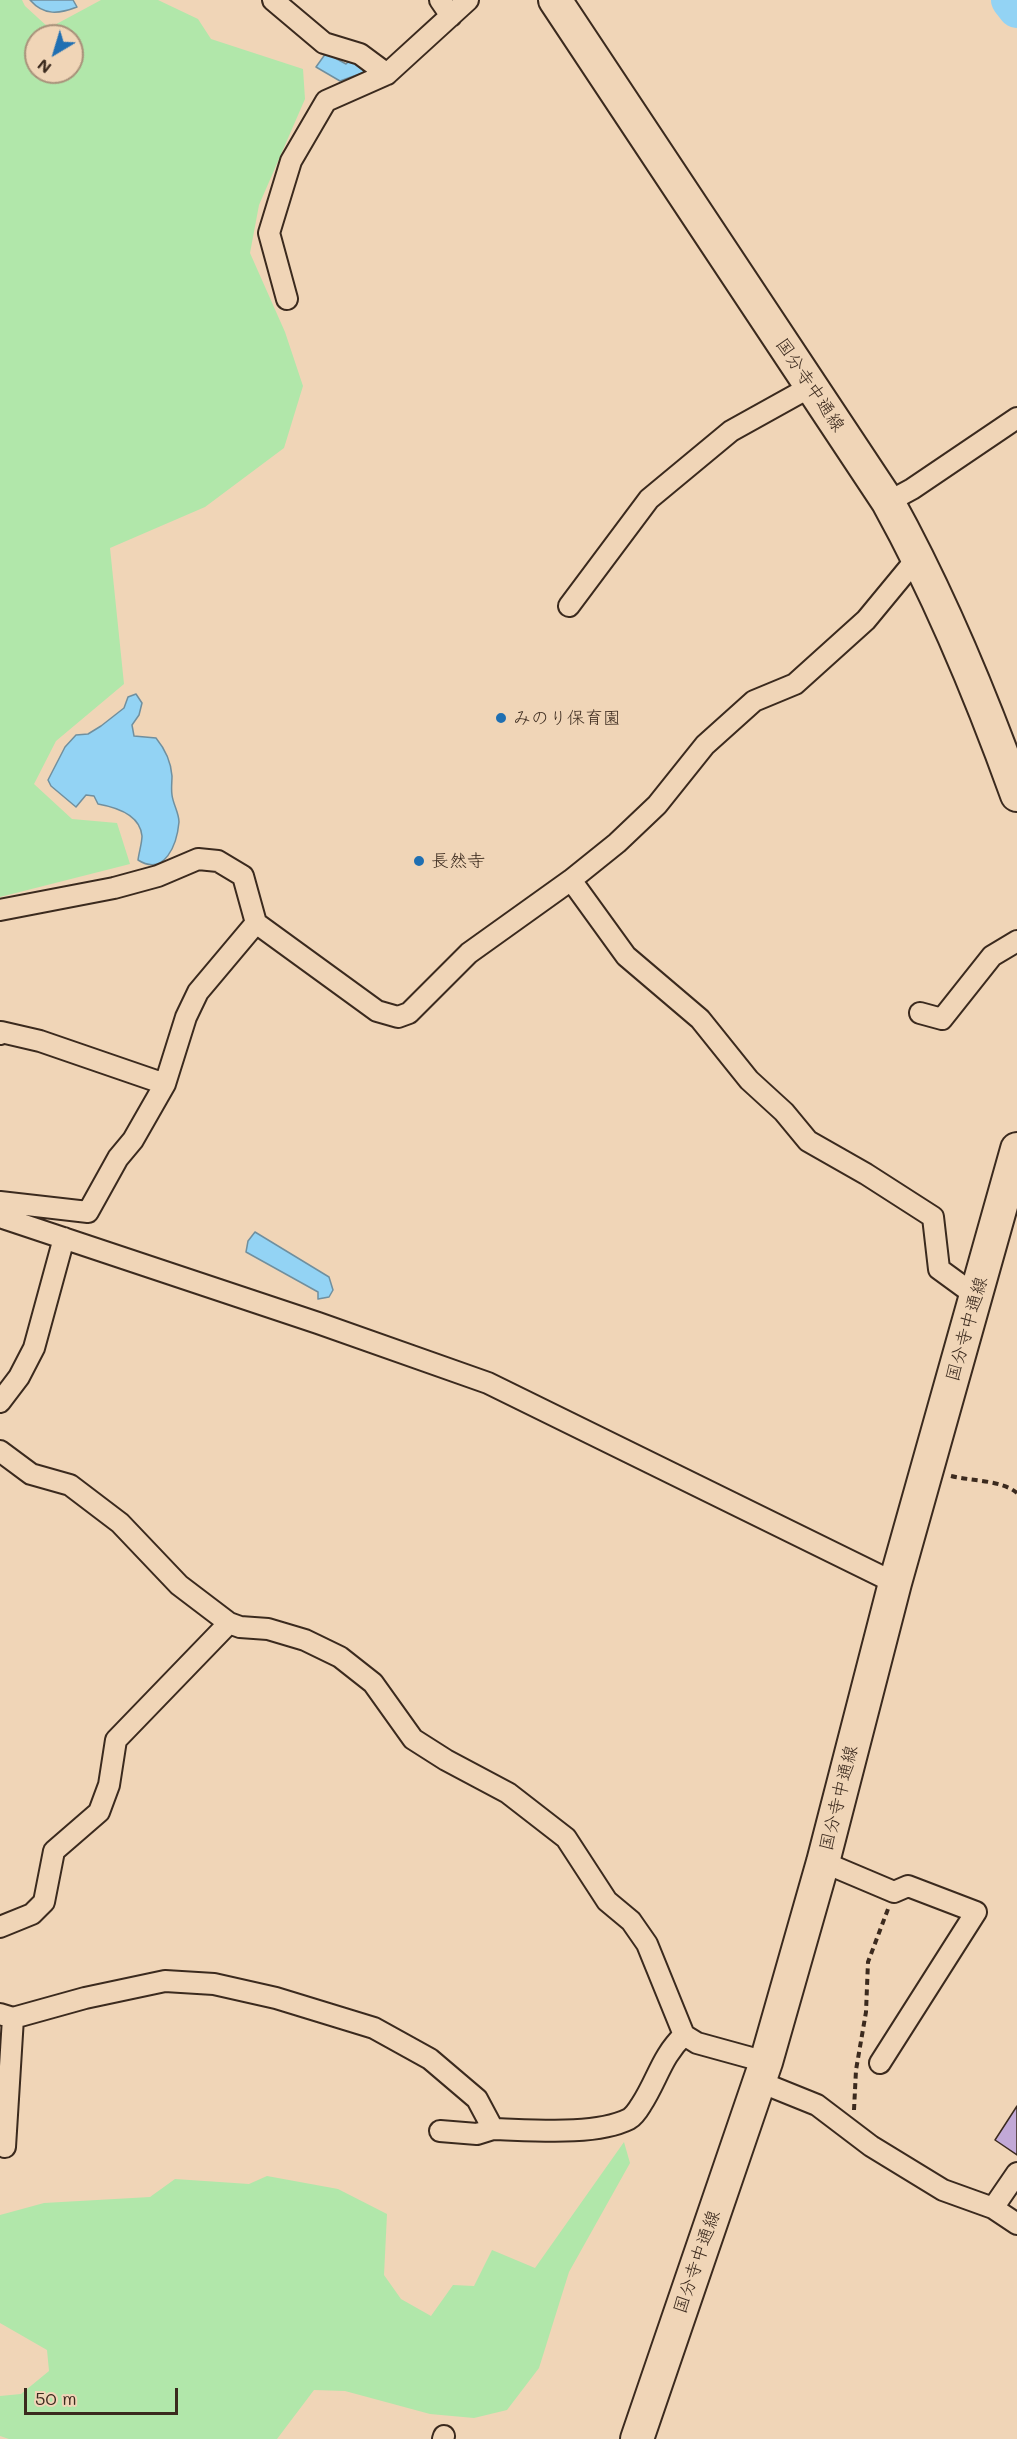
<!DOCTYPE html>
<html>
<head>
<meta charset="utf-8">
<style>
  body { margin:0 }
  #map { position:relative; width:1017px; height:2439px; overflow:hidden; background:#f0d5b7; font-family:Mali,sans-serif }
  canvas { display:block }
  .north { position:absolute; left:24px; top:24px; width:60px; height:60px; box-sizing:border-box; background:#f0d5b7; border:2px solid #a8917a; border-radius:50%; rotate:218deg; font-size:16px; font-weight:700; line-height:24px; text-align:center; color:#3b2a1e }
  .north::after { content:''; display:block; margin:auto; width:21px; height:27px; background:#1f6fb2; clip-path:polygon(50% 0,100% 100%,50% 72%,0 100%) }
  .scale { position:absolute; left:24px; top:2388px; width:154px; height:27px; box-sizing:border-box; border:3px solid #3b2a1e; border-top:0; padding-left:8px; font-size:18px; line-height:21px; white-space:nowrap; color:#3b2a1e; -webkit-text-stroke:4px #f0d5b7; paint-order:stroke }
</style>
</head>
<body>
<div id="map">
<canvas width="1017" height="2439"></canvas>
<div class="north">N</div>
<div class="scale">50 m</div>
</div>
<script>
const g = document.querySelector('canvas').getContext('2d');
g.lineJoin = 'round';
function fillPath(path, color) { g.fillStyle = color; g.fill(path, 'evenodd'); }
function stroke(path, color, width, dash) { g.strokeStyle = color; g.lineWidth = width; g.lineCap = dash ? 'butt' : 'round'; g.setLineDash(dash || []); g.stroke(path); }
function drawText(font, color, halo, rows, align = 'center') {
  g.font = font + ' Mali,"Klee One",sans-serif'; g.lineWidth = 4.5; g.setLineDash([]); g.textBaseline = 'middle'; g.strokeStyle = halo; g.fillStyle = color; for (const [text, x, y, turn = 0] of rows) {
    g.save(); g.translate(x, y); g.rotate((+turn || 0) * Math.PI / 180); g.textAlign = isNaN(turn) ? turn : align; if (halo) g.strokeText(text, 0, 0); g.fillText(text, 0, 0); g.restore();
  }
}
fillPath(new Path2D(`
  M0,0H22L25,6L49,28L101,0H158L198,19L211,39L303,69L305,99L259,205L250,253L285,332L303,386L284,448L205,507L110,548L124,684L56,741L34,784L72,819L117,823L130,864L0,897ZM36,36H72V72H36Z
  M624,2142L630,2163L569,2272L539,2368L507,2410L474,2418L430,2414L345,2391L314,2390L277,2439H9L0,2436V2396L21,2394L49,2371L47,2350L0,2323V2215L44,2203L150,2197L175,2179L249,2184L267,2176L338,2189L387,2214L384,2275L401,2299L431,2316L453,2285L474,2286L492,2250L535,2268Z`), '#b1e7aa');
const water = new Path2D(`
  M30,0H73L77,7C59,14 44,16 30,0Z
  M326,53L346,64L350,60L365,72L340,81L316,67Z
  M136,694L142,703L139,715L132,725L134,736L156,738C165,749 171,762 172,776C172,782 171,789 172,795C173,804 179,813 179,822C177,844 165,877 138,860C139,852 142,843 142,836C140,814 115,807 98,804L94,796L86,795L76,807L51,786L48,780L65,747L76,735L88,734L101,726L124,708L128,697Z
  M255,1232L329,1277L333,1290L329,1297L318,1299V1292L246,1252L248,1241Z`);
fillPath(water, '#93d3f4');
stroke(water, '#708f9e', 1.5);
stroke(new Path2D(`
  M1010,0L1017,9`), '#93d3f4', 38);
const building = new Path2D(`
  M1017,2106V2155L995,2140Z`);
fillPath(building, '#c2a9d7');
stroke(building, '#3b2a1e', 1.5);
const street = new Path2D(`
  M273,0L324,43L360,54L387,74
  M440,0L451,16
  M287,299L269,233L291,161L326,101L387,74L468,0
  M888,502L912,489L1017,418
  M569,606L649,499L731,431L812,386
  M571,880L626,956L700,1019L749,1080L784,1112L808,1141L866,1174L933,1217L939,1269L976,1296
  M0,910L114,888L158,876L198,859L218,861L243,876L256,923
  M920,1013L942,1019L992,956L1017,941
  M0,1034L1,1032L40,1041L165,1084
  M0,1202L88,1212L118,1158L133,1140L165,1084L186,1017L198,992L256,923L377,1011L398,1017L409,1013L469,953L571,880L617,843L657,805L705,745L754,701L795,684L866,620L918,557
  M0,1217L318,1323L488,1383L895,1583
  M0,1402L19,1377L34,1348L64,1238
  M0,1451L31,1474L70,1485L120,1523L179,1585L229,1623
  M823,1862L894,1892L908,1886L976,1912L880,2063
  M0,1927L32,1914L44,1902L54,1851L99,1812L109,1785L116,1740L229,1623L240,1627L268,1629L305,1640L340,1657L373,1683L413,1739L446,1760L508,1793L566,1838L607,1901L631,1921L647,1944L684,2035L697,2043L766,2062
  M0,2014L13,2018L85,1998L165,1981L214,1984L276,1998L374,2028L430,2059L477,2099L493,2129L477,2134L440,2131
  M760,2082L817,2105L871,2146L943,2190L993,2208L1017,2173
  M493,2129C531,2130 595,2136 629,2119C634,2116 638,2110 641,2105C658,2079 661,2057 684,2035
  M5,2147L13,2018
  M993,2208L1017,2224
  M443,2439L444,2436`);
const primary = new Path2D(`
  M555,0L888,502C940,596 981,695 1017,795
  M637,2439L766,2062L823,1862L895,1583L1017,1149`);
stroke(street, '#3b2a1e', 24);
stroke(primary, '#3b2a1e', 36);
stroke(new Path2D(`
  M951,1476C971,1481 1002,1480 1017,1493
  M854,2110L856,2070L866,2012L868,1962L888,1909`), '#3b2a1e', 4, [6, 4.5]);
stroke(street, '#f0d5b7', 20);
stroke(primary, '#f0d5b7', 32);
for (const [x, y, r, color] of [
  [501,718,6,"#1f6fb2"],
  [419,861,6,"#1f6fb2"]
]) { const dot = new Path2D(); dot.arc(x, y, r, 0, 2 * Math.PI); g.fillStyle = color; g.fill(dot); stroke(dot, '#f0d5b7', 2); }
drawText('18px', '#3b2a1e', '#f0d5b7', [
  ["国分寺中通線",810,385,56],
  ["国分寺中通線",967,1329,-74],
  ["国分寺中通線",839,1798,-76],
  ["国分寺中通線",697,2262,-71]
]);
drawText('18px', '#3b2a1e', '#f0d5b7', [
  ["みのり保育園",513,718],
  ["長然寺",431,861]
], 'left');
</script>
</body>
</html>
